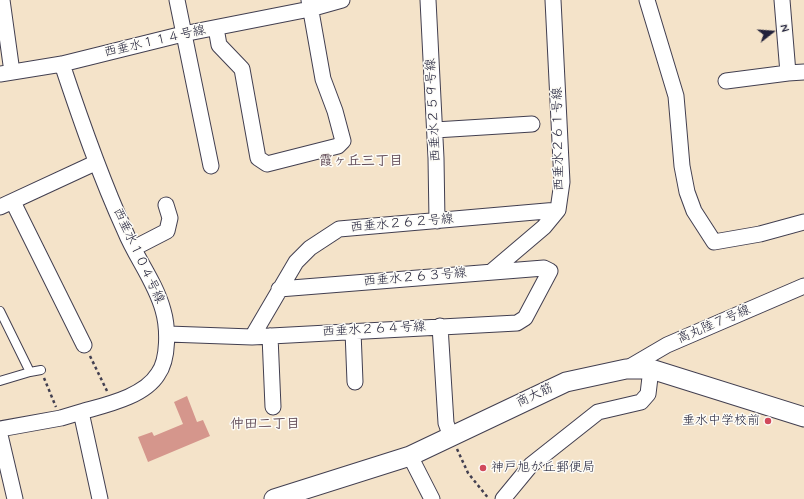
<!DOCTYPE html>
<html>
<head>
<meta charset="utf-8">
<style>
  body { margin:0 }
  #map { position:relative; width:804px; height:499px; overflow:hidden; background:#f4e3c9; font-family:Mynerve,sans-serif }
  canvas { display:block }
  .north { position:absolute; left:752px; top:12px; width:40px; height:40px; -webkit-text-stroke:3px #fdfcf7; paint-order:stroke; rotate:73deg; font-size:11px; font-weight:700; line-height:16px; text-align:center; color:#22223b }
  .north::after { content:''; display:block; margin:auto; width:14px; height:18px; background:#22223b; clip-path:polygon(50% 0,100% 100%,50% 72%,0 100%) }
</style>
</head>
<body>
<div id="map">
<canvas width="804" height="499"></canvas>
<div class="north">N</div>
</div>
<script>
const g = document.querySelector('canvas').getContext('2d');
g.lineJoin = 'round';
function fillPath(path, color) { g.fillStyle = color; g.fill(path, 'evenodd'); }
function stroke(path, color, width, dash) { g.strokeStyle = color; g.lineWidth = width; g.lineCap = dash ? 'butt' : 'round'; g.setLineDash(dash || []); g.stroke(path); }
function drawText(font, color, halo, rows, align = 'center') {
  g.font = font + ' Mynerve,"Klee One",sans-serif'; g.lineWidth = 3; g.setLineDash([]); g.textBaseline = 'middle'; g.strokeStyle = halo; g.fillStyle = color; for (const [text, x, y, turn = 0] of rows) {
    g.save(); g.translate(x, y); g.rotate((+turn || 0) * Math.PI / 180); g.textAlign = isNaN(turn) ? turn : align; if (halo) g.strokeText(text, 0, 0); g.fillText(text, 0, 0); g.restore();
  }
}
fillPath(new Path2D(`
  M187,396L197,422L203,420L210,436L148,462L138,437L152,432L154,436L183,424L174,402Z`), '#d5968c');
const service = new Path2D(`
  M0,311L30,372L41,370
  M0,381L30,372`);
const minor = new Path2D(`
  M2,0L12,72
  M177,0L211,166
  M428,0L436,158L437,221
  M647,0L676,96L682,166L687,192L694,211L714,242L760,234L804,222
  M782,0L788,73L804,72
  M216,28L219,45L242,69L258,158L267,164L338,146L343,141L335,111L323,79L309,0
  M62,64C81,121 100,176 125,231C136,258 155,281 163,310C168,327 169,359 158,374C144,397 105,405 81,412L100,499
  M0,74L62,64L183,34L310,9L342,0
  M726,81L788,73
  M435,130L532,124
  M13,202L84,345
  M0,207L95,163
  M134,248L167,231L170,218L166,205
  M491,272L544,227L558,210L562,182L553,0
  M440,326L446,423L451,437
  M353,331L355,382
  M168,334L252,337L517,323L525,318L550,271L544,268L279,289
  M270,336L273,407
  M252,337L296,262L310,248L339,229L558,210
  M626,369L667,345L804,286
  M0,429L61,418L81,412
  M0,435L15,499
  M410,456L432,499
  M503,499L531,465L598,412L641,402L648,394L651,369`);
const tertiary = new Path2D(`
  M274,499L410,456L566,382L626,369H651L804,417`);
stroke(service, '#423f50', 10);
stroke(minor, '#423f50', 17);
stroke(tertiary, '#423f50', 21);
stroke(new Path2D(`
  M90,356L107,391
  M44,378L56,407
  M457,449L468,473L489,499`), '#423f50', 2.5, [3, 3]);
stroke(service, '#fff', 8);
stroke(minor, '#fff', 15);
stroke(tertiary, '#fff', 19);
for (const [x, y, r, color] of [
  [768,421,4,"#d1495b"],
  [483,468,4,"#d1495b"]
]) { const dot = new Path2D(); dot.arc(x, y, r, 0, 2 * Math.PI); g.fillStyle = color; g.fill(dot); stroke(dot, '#fdfcf7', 1.5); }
drawText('13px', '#22223b', '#fdfcf7', [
  ["西垂水１１４号線",155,42,-13],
  ["西垂水２５９号線",434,110,-93],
  ["西垂水２６１号線",559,139,-91],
  ["西垂水２６２号線",402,224,-5],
  ["西垂水１０４号線",138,256,65],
  ["西垂水２６３号線",415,278,-5],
  ["高丸陸７号線",714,325,-23],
  ["西垂水２６４号線",374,330,-3],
  ["商大筋",535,396,-25]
]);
drawText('13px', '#22223b', '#fdfcf7', [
  ["垂水中学校前",760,421],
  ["神戸旭が丘郵便局",491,468,"left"]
], 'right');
drawText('bold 14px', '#614b57', '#fdfcf7', [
  ["霞ヶ丘三丁目",361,162],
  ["仲田二丁目",265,425]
]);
</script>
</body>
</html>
